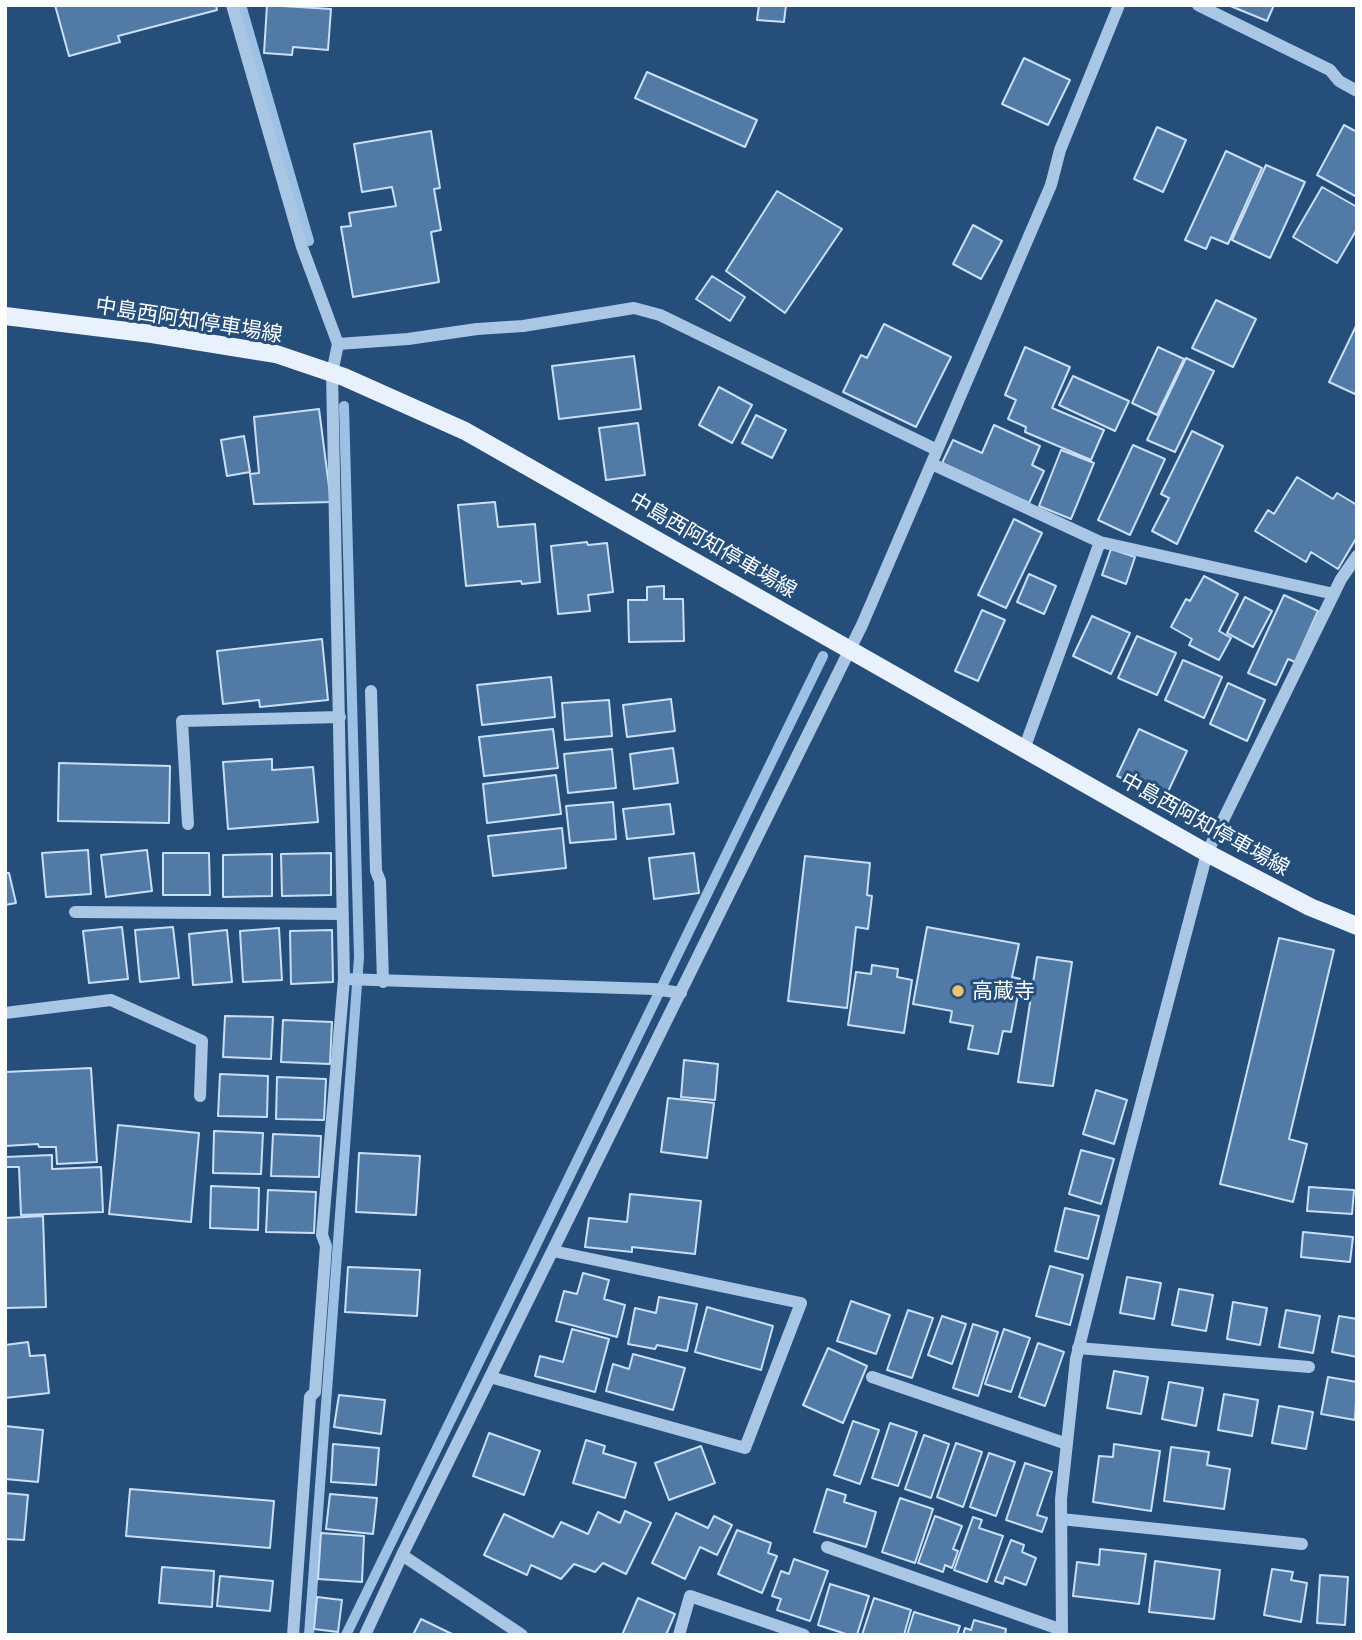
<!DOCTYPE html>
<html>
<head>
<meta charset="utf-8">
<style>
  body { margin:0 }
  #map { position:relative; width:1362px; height:1640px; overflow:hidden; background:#254e7b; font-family:Commissioner,sans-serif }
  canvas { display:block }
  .frame { position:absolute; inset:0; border:7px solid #fff; pointer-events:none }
</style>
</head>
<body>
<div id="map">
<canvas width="1362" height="1640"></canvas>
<div class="frame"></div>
</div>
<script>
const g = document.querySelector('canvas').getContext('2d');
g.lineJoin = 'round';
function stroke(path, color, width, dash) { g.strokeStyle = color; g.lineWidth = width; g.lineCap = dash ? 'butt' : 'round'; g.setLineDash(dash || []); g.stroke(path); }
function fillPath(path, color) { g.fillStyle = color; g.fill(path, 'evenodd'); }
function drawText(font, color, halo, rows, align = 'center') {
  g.font = font + ' Commissioner,"Noto Sans JP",sans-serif'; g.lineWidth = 6; g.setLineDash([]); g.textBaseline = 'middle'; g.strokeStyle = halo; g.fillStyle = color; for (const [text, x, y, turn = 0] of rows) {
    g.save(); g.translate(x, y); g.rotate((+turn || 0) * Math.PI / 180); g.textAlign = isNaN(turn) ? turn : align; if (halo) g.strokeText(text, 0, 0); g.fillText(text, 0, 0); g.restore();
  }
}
stroke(new Path2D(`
  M241,5L309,241
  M309,1635L359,957L344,406
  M346,1635L823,656`), '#9dc1e5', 10);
const building = new Path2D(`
  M55,5H216L217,10L118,36L120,42L69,56Z
  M267,5L331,9L328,50L293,47L292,55L264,53Z
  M759,5H786L784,22L757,20Z
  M1228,5H1274L1267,21Z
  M1024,58L1070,80L1048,125L1002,104Z
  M647,72L757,120L745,147L635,98Z
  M1344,125L1357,132V197L1317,175Z
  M1157,127L1186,140L1163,192L1134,179Z
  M431,131L440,188L434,189L441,230L431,232L439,282L353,297L341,227L351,226L349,213L396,206L392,187L362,192L354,144Z
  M1226,151L1262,168L1228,244L1211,237L1206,249L1185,240Z
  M1266,165L1305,182L1270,258L1232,240Z
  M1322,187L1357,207V229L1337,263L1293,237Z
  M777,191L842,229L785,313L726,271Z
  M973,225L1002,241L981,279L953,264Z
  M712,276L745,297L730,321L696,299Z
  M1216,300L1256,319L1233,367L1192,348Z
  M884,324L951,357L916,427L843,392L861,355L867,358Z
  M1357,324V391L1355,394L1329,382Z
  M1025,347L1070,367L1052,408L1104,430L1091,460L1025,432L1026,427L1008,419L1016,400L1005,395Z
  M1158,347L1184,359L1157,415L1132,403Z
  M634,356L641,409L559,419L552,366Z
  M1186,358L1214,371L1175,452L1147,440Z
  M1073,376L1129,401L1115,431L1059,405Z
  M719,387L752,405L732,443L699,425Z
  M319,409L331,502L254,504L250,474L259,473L254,417Z
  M756,415L786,430L772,458L742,443Z
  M638,423L645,475L606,480L599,428Z
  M994,425L1040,446L1032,465L1044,471L1029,503L942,463L953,440L982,453Z
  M1192,431L1223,446L1177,544L1152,531L1169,498L1161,494Z
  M244,436L250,472L227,476L221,440Z
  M1133,445L1165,459L1130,535L1098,520Z
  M1061,450L1094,463L1071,519L1039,506Z
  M1297,477L1333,499L1337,493L1357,505V537L1338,569L1311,552L1306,562L1255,531L1268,510L1274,514Z
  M495,502L498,527L535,524L540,582L522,584L521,581L466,586L458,505Z
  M1014,519L1042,533L1006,608L978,595Z
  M587,542L588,545L607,543L613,592L588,595L590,611L558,614L551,546Z
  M1111,549L1135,557L1126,584L1102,575Z
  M1029,574L1056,586L1044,614L1017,602Z
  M1204,576L1238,594L1219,631L1231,638L1219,660L1189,645L1192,639L1171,627L1186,599L1190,601Z
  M664,586V599H683L684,641L629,642L628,600H647V587Z
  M1284,595L1318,611L1295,662L1288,659L1276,685L1248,673Z
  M1245,597L1272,611L1253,647L1227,633Z
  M982,610L1005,620L978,681L955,671Z
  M1092,616L1130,633L1111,674L1073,656Z
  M1137,636L1176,653L1157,695L1118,678Z
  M322,639L328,700L260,707L259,700L223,704L217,651Z
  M1183,660L1222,677L1204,718L1165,700Z
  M551,677L555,717L482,725L477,685Z
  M1228,683L1265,700L1247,741L1210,724Z
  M671,699L675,731L627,737L623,705Z
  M609,700L612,736L565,740L562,703Z
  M553,729L558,768L484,776L479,737Z
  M1139,729L1187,751L1165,798L1117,776Z
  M673,748L678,783L634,789L630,754Z
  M612,749L616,788L568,793L564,754Z
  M272,759V770L313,767L318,822L228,829L223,762Z
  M59,763L170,766L169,823L58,821Z
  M556,775L561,814L487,823L483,784Z
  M613,802L616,839L570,843L566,806Z
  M670,804L674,834L627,839L623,809Z
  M562,828L566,868L493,876L488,836Z
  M88,850L91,894L46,897L42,853Z
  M147,850L152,891L106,897L101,855Z
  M163,853H209L210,895H163Z
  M331,853V895L282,896L281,854Z
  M694,853L699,893L654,899L649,858Z
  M272,854V896L223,897V855Z
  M805,856L870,863L867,895L872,896L868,929L856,927L847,1008L788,1001Z
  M5,873H9L16,903L5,905Z
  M122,927L128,979L89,983L83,931Z
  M173,927L179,978L140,982L135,930Z
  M927,927L1019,944L1012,977L1021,979L1011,1032L1003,1031L998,1054L968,1049L973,1026L950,1022L952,1011L913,1004Z
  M279,928L282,980L243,982L240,931Z
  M227,930L232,982L193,985L189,934Z
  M332,930L333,982L291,984L290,931Z
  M1279,938L1334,950L1289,1139L1307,1144L1293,1202L1220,1184Z
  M1037,957L1072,962L1053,1086L1018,1082Z
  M872,965L898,969L897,977L912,980L904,1033L848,1025L856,972L871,974Z
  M225,1016L273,1017L271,1059L223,1057Z
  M283,1020L332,1022L330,1064L281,1062Z
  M684,1060L718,1064L715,1100L681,1097Z
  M91,1068L97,1162L57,1164L56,1147H39L38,1144L5,1146V1072Z
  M220,1074L268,1076L267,1117L218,1116Z
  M277,1077L326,1079L324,1120L276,1119Z
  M1096,1090L1127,1100L1114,1144L1083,1134Z
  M668,1098L714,1103L707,1158L661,1152Z
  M118,1125L199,1133L191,1222L109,1214Z
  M214,1131L263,1133L261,1174L213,1173Z
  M273,1134L321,1136L319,1177L271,1176Z
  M1081,1150L1114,1159L1101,1204L1069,1194Z
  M359,1153L420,1156L416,1215L356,1212Z
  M52,1155V1169L101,1167L103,1212L21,1215L19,1167H5V1157Z
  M211,1186L259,1188L258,1230L210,1228Z
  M1309,1187L1354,1190L1352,1214L1307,1211Z
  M268,1190L316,1192L314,1233L266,1232Z
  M630,1194L701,1201L695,1254L632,1247V1252L585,1247L589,1218L627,1222Z
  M1065,1208L1099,1216L1088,1259L1055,1251Z
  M43,1216L46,1307L5,1308V1218Z
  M1303,1232L1353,1237L1350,1262L1301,1257Z
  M1050,1266L1083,1275L1070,1325L1036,1316Z
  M348,1267L420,1270L417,1316L345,1312Z
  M583,1273L609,1280L604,1299L625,1305L617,1337L556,1321L564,1291L577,1294Z
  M1127,1277L1161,1283L1154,1319L1120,1313Z
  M1179,1289L1213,1295L1206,1331L1172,1325Z
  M659,1297L697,1304L687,1351L657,1345L655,1349L628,1344L635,1308L656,1313Z
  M851,1301L890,1315L876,1354L837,1341Z
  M1233,1302L1267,1308L1260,1345L1227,1339Z
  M707,1307L773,1326L761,1370L695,1352Z
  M908,1310L933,1318L912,1378L887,1370Z
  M1286,1310L1320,1316L1313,1353L1279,1347Z
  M942,1316L966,1324L952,1364L928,1355Z
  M1339,1316L1357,1319V1357L1332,1352Z
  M973,1324L998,1332L978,1396L953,1388Z
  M572,1329L609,1339L595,1392L535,1376L540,1356L563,1362Z
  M1004,1329L1030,1338L1011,1392L985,1384Z
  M28,1342L30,1356L45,1355L49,1393L5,1398V1345Z
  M1038,1343L1064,1352L1045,1406L1019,1397Z
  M828,1348L867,1366L843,1423L803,1405Z
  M633,1354L685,1368L673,1410L606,1391L613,1364L629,1369Z
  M1114,1371L1148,1377L1141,1414L1107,1408Z
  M1328,1377L1357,1382L1355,1420L1321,1414Z
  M1169,1382L1203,1388L1196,1426L1162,1419Z
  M1224,1394L1258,1400L1252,1436L1218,1430Z
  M339,1395L385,1400L381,1434L334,1427Z
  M1279,1406L1313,1412L1306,1449L1272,1443Z
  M853,1421L879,1430L860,1484L834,1475Z
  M890,1423L917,1432L898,1486L872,1478Z
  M5,1426L43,1430L38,1482L5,1479Z
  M489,1433L540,1451L524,1495L473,1476Z
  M924,1435L949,1444L931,1498L905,1489Z
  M586,1440L605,1446L603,1453L636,1463L625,1498L573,1483Z
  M956,1443L982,1452L963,1507L937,1497Z
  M333,1444L379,1448L376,1485L331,1482Z
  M1114,1444L1160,1451L1151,1511L1093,1502L1099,1456L1113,1457Z
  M701,1446L715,1483L669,1500L655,1463Z
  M1171,1447L1209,1452L1207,1465L1230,1469L1224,1509L1164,1501Z
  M989,1453L1015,1462L996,1516L970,1507Z
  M1025,1463L1052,1472L1037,1515L1047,1518L1042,1532L1006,1520Z
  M130,1489L274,1501L270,1548L126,1536Z
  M827,1489L846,1495L844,1502L876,1512L866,1547L814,1532Z
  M5,1493L28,1495L24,1540L5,1539Z
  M330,1494L377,1498L373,1534L326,1529Z
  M900,1498L933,1509L915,1563L882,1552Z
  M625,1511L651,1523L626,1574L603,1563L595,1572L574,1564L561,1579L531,1565L527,1575L484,1555L504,1514L553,1537L561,1522L588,1534L598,1512L620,1523Z
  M676,1513L708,1528L714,1516L732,1525L717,1555L700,1547L685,1579L652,1563Z
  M935,1516L962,1526L953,1549L958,1551L952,1568L945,1565L943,1572L918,1563Z
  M973,1517L982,1520L979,1528L1003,1536L987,1582L954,1570Z
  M737,1530L771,1543L768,1553L777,1556L762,1593L718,1574Z
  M321,1533L364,1536L362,1582L318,1579Z
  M1011,1540L1024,1545L1022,1552L1036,1558L1026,1585L1005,1577L1003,1584L995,1581Z
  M1100,1549L1146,1554L1139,1604L1073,1596L1077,1562L1099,1565Z
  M794,1559L828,1571L810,1621L777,1610L781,1599L772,1596L781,1571L789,1574Z
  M1155,1561L1220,1570L1214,1619L1149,1612Z
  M162,1567L214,1571L212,1607L159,1603Z
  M1272,1569L1293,1572L1291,1580L1307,1583L1301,1622L1264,1615Z
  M1320,1575L1348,1577L1345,1625L1317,1623Z
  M220,1576L273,1581L270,1611L217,1606Z
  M830,1584L869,1596L857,1635H849L818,1625Z
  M317,1597L342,1600L338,1632L314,1629Z
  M638,1598L675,1614L666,1635H622Z
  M874,1598L911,1610L904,1635H862Z
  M914,1612L960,1626L957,1635H907Z
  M421,1619L454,1635H413Z
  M974,1620L1006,1629L1005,1635H963L965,1628L971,1630Z`);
fillPath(building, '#517ba6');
stroke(building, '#cbdff4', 2);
stroke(new Path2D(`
  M232,5L302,247L338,344
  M1198,5L1330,70L1339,81L1357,91
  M932,464L1100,542L1334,594
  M371,691L376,871L380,881L383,982
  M1024,749L1100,542
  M188,824L182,721L340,717
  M75,912L343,914
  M344,979L654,989L681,993
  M5,1013L111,1000L202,1041L200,1096
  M1078,1348L1309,1367
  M490,1377L745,1448L801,1303L553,1251
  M872,1377L1067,1444
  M1061,1519L1302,1544
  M827,1547L1062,1630
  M402,1555L522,1635
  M293,1635L310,1397L315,1392L326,1246L322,1235L344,979L332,373L338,344L408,339L477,329L523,326L634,308L660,315L937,450
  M365,1635L402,1555L862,625L1051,185L1060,150L1119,5
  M679,1635L690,1596L804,1635
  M1062,1635L1061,1499L1076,1359L1122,1176L1207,853L1341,579L1357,556`), '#a9c6e4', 12);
stroke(new Path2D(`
  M5,316L152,334L276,354L344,377L465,431L1207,853L1310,907L1357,926`), '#e9f1fc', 18);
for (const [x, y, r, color] of [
  [958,991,7,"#eec46d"]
]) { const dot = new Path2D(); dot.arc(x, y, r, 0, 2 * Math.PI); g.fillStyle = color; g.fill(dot); stroke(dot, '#254e7b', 2.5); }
drawText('21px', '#fff', '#254e7b', [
  ["中島西阿知停車場線",189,320,9],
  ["中島西阿知停車場線",713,545,30],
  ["中島西阿知停車場線",1205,824,29]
]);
drawText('21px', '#fff', '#254e7b', [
  ["高蔵寺",972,991]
], 'left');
</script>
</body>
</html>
